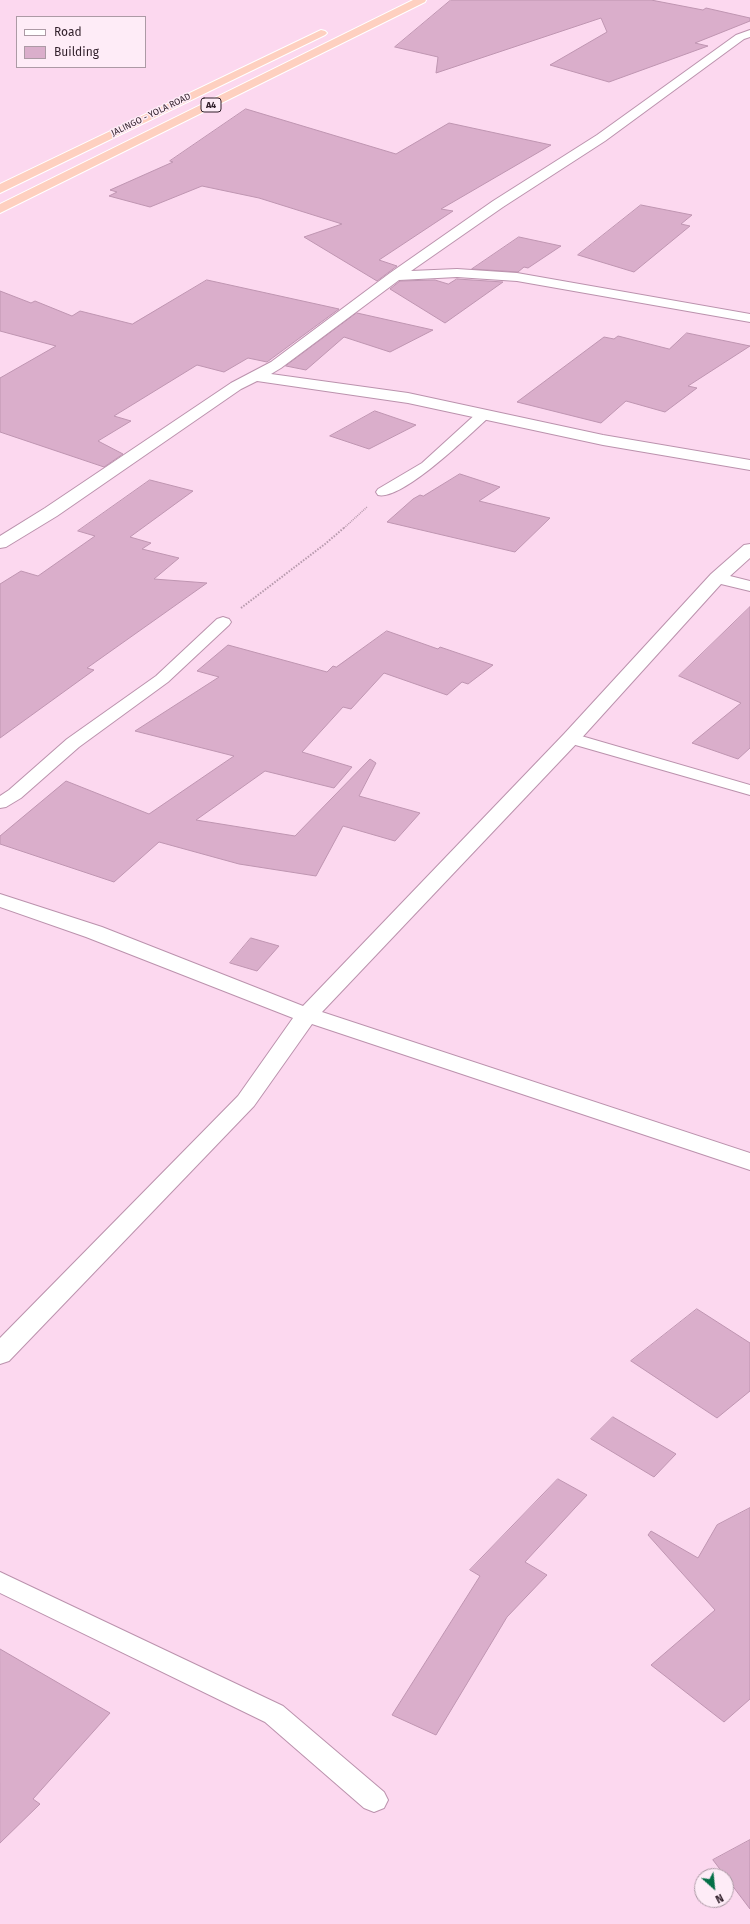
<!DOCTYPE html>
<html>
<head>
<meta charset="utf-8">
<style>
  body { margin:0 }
  #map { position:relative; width:750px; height:1924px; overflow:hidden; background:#fcd8ef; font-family:"Fira Sans",sans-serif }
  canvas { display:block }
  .legend { position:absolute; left:16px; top:16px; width:130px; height:52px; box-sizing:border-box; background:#feecf7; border:1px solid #ac9aa5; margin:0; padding:5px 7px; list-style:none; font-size:12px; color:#301f2a }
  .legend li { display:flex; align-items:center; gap:8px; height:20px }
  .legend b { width:20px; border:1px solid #ac9aa5 }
  .north { position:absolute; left:694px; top:1868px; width:40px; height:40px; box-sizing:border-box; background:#feecf7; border:1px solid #ac9aa5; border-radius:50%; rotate:153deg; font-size:11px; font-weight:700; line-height:16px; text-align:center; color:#301f2a }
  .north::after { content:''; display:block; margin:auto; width:14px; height:18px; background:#046f47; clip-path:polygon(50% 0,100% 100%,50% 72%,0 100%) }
</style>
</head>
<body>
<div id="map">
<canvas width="750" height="1924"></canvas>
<ul class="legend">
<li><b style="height:5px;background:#fff"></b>Road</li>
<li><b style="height:11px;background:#daaecb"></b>Building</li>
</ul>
<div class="north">N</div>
</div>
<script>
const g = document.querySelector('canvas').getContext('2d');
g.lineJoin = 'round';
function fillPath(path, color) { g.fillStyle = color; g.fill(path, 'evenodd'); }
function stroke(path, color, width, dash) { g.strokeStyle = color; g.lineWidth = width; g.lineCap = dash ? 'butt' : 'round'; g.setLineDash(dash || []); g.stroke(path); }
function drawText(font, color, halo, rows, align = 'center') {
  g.font = font + ' "Fira Sans",sans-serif'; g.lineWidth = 3; g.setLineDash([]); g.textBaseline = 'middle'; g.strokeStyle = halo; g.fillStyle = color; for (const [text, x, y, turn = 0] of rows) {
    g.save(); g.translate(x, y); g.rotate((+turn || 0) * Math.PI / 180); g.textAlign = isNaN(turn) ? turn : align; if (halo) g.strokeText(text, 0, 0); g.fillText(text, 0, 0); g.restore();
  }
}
const building = new Path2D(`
  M451,0H651L703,10L706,8L750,18V21L695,43L708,46L609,82L550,65L607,32L601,18L436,73L438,57L395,47Z
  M246,109L396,154L449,123L551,145L441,209L453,211L379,260L397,266L377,281L304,237L342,224L259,198L202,186L150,207L109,196L117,192L110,190L173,162L170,161Z
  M641,205L692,215L681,224L690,226L634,272L578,255Z
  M519,237L561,246L528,268L524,267L518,272L472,269Z
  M457,279L503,282L445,323L390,289L400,281L435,280L448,284Z
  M207,280L339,309L267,362L248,358L224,372L197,365L114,416L131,421L98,441L123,454L104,467L0,432V378L56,346L0,331V291L31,303L35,301L72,316L80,311L132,324Z
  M357,313L433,330L390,352L344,337L306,370L286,366Z
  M687,333L750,346L688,386L697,388L665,412L626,401L601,423L517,402L604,337L614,339L618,336L669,349Z
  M375,411L416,425L369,449L330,436Z
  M460,474L500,487L479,501L550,518L515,552L387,522L413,499L420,495L423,496Z
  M150,480L193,491L130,537L151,543L142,549L179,558L154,579L207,583L87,668L94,670L0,738V584L21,571L38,576L95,536L78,531Z
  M750,607V748L738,759L692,743L741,703L679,676Z
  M387,631L438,649L440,647L493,665L468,684L462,682L447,695L384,673L351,709L343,707L302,752L352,767L334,788L265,771L196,820L295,836L370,759L376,763L359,796L420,813L395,841L343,826L316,876L239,864L159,842L114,882L0,844V836L66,781L149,814L234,756L135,731L219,677L197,671L228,645L327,672L333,666L336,667Z
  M251,938L279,946L257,971L230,963Z
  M697,1309L750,1343V1391L717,1418L631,1361Z
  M613,1417L676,1454L654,1477L591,1439Z
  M558,1479L587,1495L525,1562L547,1575L507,1617L436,1735L392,1715L480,1576L470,1570Z
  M750,1508V1699L724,1722L651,1665L715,1610L648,1535L651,1531L698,1558L717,1525Z
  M0,1649L110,1713L33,1799L40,1804L0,1843Z
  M750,1840V1909L713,1860Z`);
fillPath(building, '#daaecb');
stroke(building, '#bf95b1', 1);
const service = new Path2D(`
  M483,411L488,412L490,415L488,418C469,435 402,501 378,495L376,492L378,489L422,463L478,412Z
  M223,617L229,619L231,622L229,625L168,682L79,747L21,798L6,807L0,808V796L9,790L67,739L156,676L217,619Z
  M571,733L750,785V795L565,742L563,738L565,734Z
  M0,1572L283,1706L384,1792L388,1800L384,1808L374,1812L364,1808L265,1722L0,1593Z`);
const minor = new Path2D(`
  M750,30V37L744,39L605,141L503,207L411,271L457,269L517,273L750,314V322L517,281L457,277L399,280L281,368L271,374L408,393L603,435L750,460V470L603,445L408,403L257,381L241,389L57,516L6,547L0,548V536L45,508L231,383L271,362L390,273L493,201L597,135L736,35Z
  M750,544V558L730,576L750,581V591L721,584L578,742L322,1012L750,1153V1170L312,1024L254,1106L9,1361L0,1364V1338L238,1096L293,1018L86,937L0,907V894L102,927L303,1006L564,734L711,574L744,545Z`);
const trunk = new Path2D(`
  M413,0H426L425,2L0,213V204Z
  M321,30L325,31L327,33L325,35L0,193V184Z`);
stroke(service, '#bb92ad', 2);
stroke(minor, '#bb92ad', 2);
stroke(trunk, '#fff', 2);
stroke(new Path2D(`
  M344,528L367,507`), '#b699ac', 1.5, [1, 1]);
stroke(new Path2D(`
  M241,608L325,544L345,527`), '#b699ac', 2, [1.5, 1.5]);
fillPath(service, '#fff');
fillPath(minor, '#fff');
fillPath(trunk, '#fed0c0');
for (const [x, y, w] of [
  [211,105,20]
]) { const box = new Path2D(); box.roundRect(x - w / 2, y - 7, w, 14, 3); g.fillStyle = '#feecf7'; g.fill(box); stroke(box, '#301f2a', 1); }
drawText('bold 9px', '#301f2a', null, [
  ["A4",211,105]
]);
drawText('9px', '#301f2a', '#feecf7', [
  ["JALINGO - YOLA ROAD",151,115,-26]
]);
</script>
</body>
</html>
